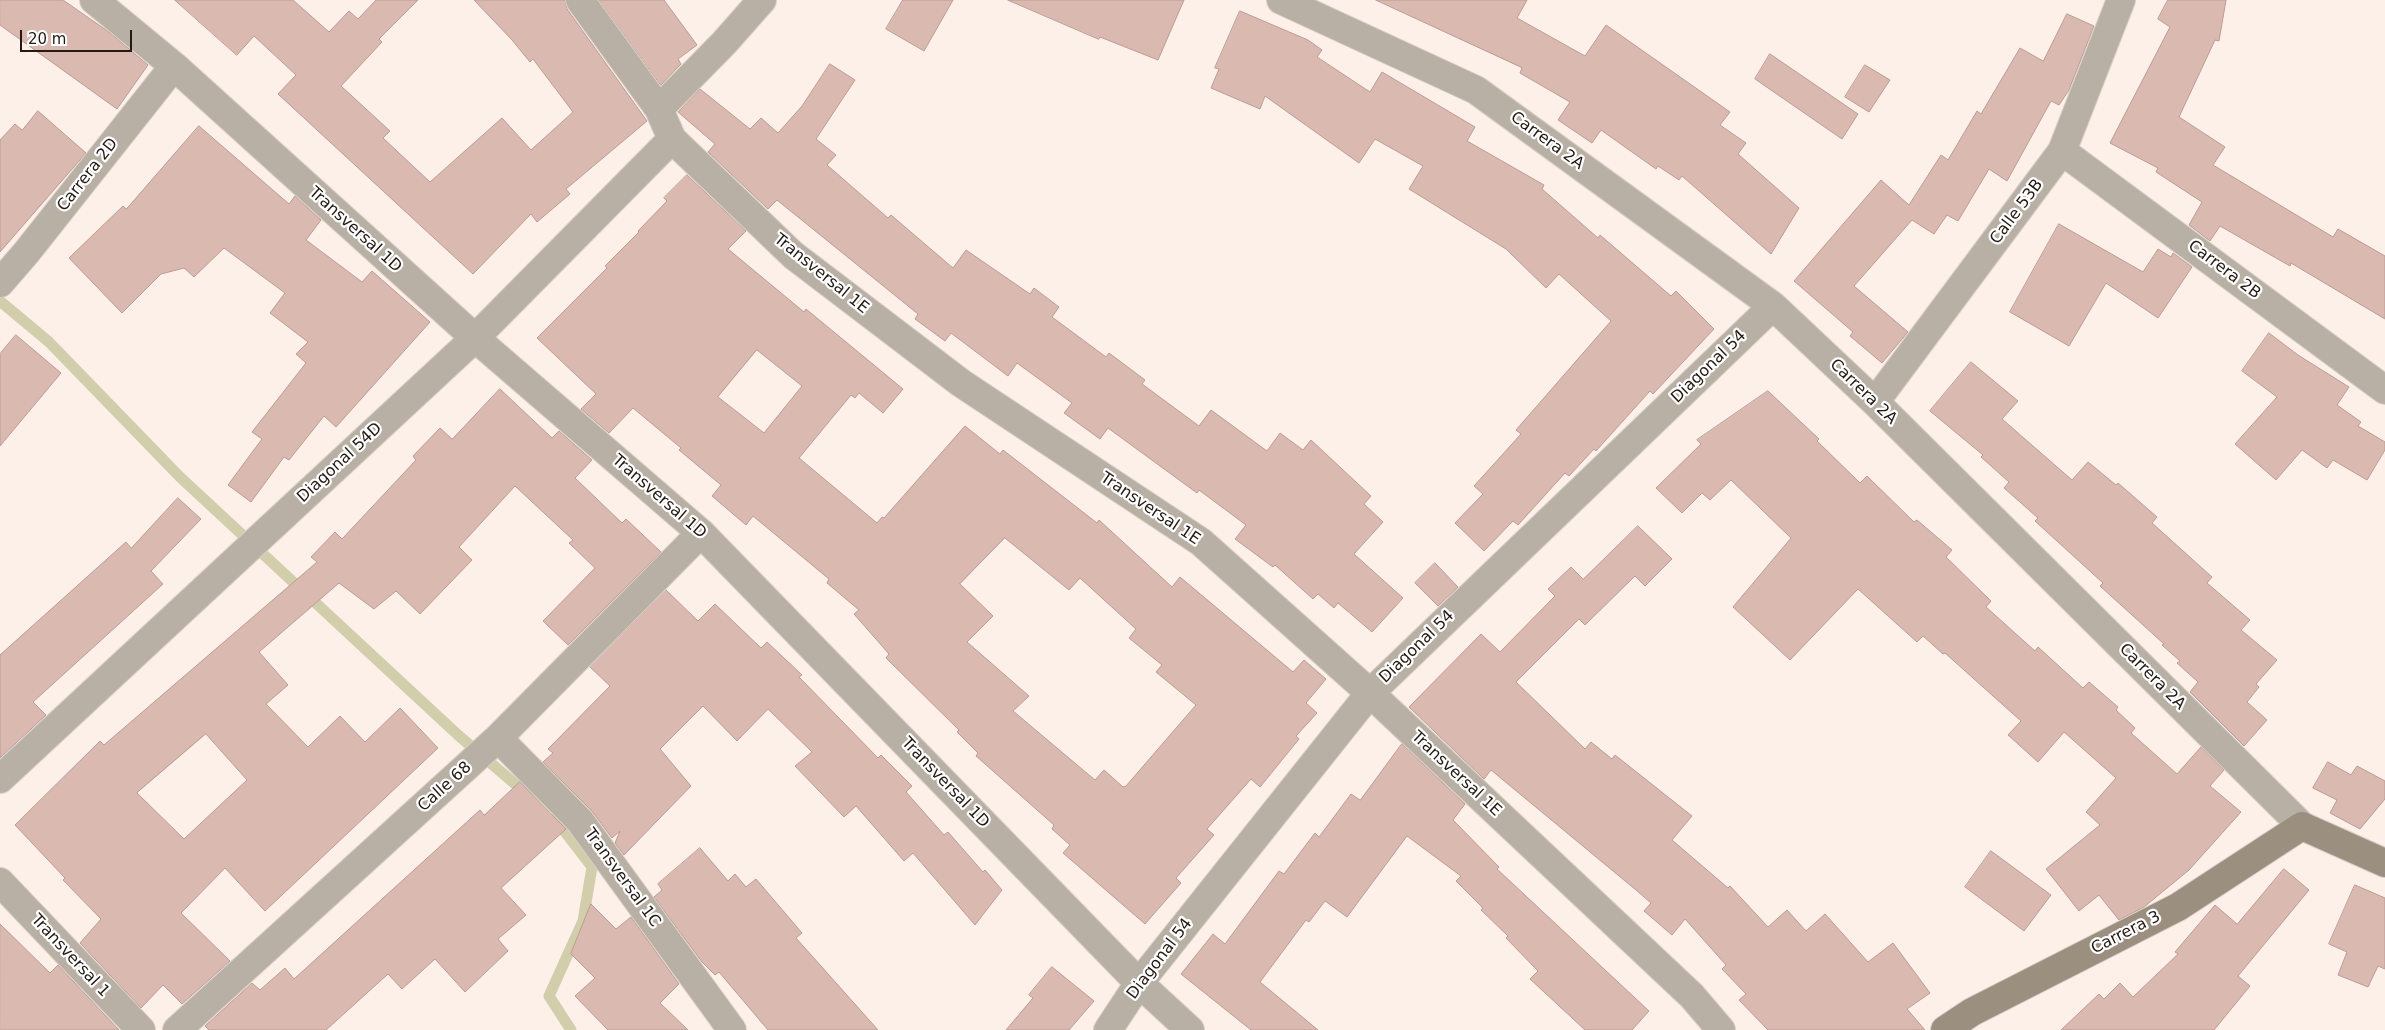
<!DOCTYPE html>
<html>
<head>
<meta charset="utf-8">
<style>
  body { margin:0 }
  #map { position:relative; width:2385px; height:1030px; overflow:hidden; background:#fcf0e9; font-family:"DejaVu Sans",sans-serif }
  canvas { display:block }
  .scale { position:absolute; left:20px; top:30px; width:112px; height:22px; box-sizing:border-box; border:2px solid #241a13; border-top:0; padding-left:6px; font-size:15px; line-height:18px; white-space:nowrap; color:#241a13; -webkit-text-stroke:4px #fff; paint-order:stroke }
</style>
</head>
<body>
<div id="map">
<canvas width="2385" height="1030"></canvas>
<div class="scale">20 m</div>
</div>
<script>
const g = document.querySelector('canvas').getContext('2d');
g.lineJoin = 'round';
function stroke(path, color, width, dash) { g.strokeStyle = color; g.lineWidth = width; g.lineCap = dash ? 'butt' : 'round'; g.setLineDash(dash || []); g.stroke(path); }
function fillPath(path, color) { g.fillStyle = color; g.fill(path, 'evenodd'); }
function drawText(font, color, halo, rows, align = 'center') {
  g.font = font + ' "DejaVu Sans",sans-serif'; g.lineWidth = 4.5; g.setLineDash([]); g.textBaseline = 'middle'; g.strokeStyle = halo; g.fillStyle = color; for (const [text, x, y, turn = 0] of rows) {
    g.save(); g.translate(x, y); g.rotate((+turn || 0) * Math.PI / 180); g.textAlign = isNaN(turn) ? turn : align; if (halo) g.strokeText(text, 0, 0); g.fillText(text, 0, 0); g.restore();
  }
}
stroke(new Path2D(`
  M0,301L49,342L180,477L458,735L528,795
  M555,819L592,867L583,921L549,996L571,1030`), '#d2cdaa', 11);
const building = new Path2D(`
  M0,0H63L109,32L148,65L117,109L0,25Z
  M175,0H293L329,32L349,11L358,19L376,0H418L379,39L382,42L341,86L390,131L383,138L430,182L502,118L531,150L573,112L533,59L530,62L512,40L474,0H565L567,9L647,121L566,189L570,194L537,222L531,214L473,274L278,94L296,75L254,36L237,55Z
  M599,0H664L697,45L678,59L681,64L661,85Z
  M903,0H953L924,51L886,29Z
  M1008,0H1184L1158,60L1100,37L1099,39Z
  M1376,0H1527L1517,18L1585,56L1606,25L1730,112L1720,125L1746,143L1738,154L1799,208L1771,254L1682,176L1679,180L1658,166L1656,169L1601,130L1592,143L1558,120L1570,102L1520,73L1522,68Z
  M2168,0H2226L2219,41L2215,40L2179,117L2225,147L2213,165L2333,237L2338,229L2385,256V319L2291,263L2290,266L2220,226L2210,241L2189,225L2202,202L2156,172L2158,168L2110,143L2170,27L2158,19Z
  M1240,11L1308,40L1322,50L1317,57L1370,92L1382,72L1475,127L1467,141L1544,185L1542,189L1598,238L1600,235L1671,296L1676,291L1714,329L1653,394L1650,391L1596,451L1594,449L1569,476L1565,473L1518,525L1513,521L1484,551L1455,523L1483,494L1474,486L1521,434L1516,430L1611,321L1559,274L1546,288L1506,249L1409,189L1423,166L1375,139L1359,163L1265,96L1260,109L1211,88L1219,69L1215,68Z
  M2067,14L2094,26L2069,90L2059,105L2051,101L2007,181L1989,169L1958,221L1947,215L1934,234L1912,220L1854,286L1908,332L1882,363L1850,336L1853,332L1794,281L1881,180L1909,205L1941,155L1948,160L1977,111L1981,114L2020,48L2043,61Z
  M1770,54L1858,114L1842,139L1755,79Z
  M830,64L855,80L816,139L836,155L827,165L888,218L891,215L953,268L966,250L1030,294L1034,288L1059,307L1052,317L1106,357L1109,353L1145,380L1142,384L1199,426L1211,410L1267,451L1280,433L1303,450L1311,440L1371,496L1364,504L1383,522L1354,554L1403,598L1372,632L1338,603L1334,608L1318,594L1313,599L1275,565L1273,567L1235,539L1246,525L1199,490L1197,493L1108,428L1100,439L1064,413L1072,403L1017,363L1008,376L951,333L945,341L915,319L918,314L777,200L768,209L708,152L715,144L678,112L700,89L750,129L761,118L778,133L802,106Z
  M1865,65L1890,80L1869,112L1845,97Z
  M38,111L86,153L0,252V140L15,124L22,130Z
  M199,126L289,204L295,196L321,220L306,240L362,282L372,271L430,322L336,427L324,416L289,460L284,457L251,502L228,485L262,439L252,432L306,363L296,354L308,342L270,313L285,293L224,248L194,277L184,268L161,274L122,313L69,258L123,206L126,209Z
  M687,175L746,231L728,249L804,312L806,309L903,389L883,413L859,393L855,398L851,395L799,458L877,523L882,517L884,518L965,426L1000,454L1003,450L1097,523L1099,520L1172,587L1180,577L1293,672L1304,660L1326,679L1306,703L1317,713L1296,736L1299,739L1260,787L1251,779L1207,829L1214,835L1176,878L1181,883L1145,924L1063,853L1070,845L1052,829L1054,825L976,756L978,753L957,732L959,730L886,658L889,654L854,614L859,610L827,583L829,579L753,516L746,525L712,496L721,485L679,450L681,448L633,408L609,433L581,409L596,394L537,338L607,268L605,266L639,232L638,231L667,201L664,198ZM757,350L802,386L764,433L718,397ZM1005,538L1069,590L1080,578L1136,629L1129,638L1162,665L1156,672L1196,705L1126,786L1123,787L1104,770L1095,780L1013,711L1029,696L967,642L993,616L960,584Z
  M2059,224L2143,272L2158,249L2171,257L2173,253L2192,267L2158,318L2106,283L2069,346L2010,312Z
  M2269,333L2298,355L2349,387L2337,405L2361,422L2358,426L2385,442V450L2367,480L2333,460L2327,468L2302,450L2276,480L2235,444L2277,397L2242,371Z
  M16,335L61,373L0,446V354Z
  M1971,362L2018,401L2002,419L2072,480L2088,462L2116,485L2118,483L2157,517L2152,523L2212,577L2207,583L2250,620L2241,630L2277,660L2256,684L2259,687L2247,702L2267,720L2244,746L2190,692L2198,682L2177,663L2180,661L2162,645L2164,644L2100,586L2103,583L2035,521L2038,518L2004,488L2009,482L1981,457L1983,455L1930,411Z
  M500,389L552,438L559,431L592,460L575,478L622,523L626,519L661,552L568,645L543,621L595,568L569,543L573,540L515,486L459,547L472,560L420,614L396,591L374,609L339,583L259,652L288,685L266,704L308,747L340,716L365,742L400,708L438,748L265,911L225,868L181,913L230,961L182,1004L163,985L141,1008L80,943L101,919L63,880L65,878L15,825L100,741L104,745L317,562L311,557L335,532L342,539L416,460L413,456L440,428L452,439ZM206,734L247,780L184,839L137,793Z
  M1768,391L1819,439L1817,441L1860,483L1867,476L1914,522L1917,520L1952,550L1946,557L1991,601L1986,607L2035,651L2038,647L2083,688L2089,682L2118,707L2116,710L2135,728L2131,733L2177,774L2201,747L2224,770L2210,786L2241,812L2189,870L2144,907L2119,920L2099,895L2079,911L2046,869L2100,825L2086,812L2116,778L2064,732L2038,762L2008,735L2021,721L1945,653L1943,654L1923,636L1917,642L1858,589L1790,660L1733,607L1791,538L1731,480L1710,500L1702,493L1682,513L1656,488L1701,444L1697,440Z
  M178,498L201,519L151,571L163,584L33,702L46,715L0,758V655L126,542L131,548Z
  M1638,526L1672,559L1645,586L1635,576L1585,625L1579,619L1516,682L1585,749L1591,742L1612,759L1615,755L1692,816L1672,840L1728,888L1730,886L1768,927L1787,910L1806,931L1825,914L1868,962L1893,943L1930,993L1907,1009L1925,1030H1768L1739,1000L1746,994L1722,969L1726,965L1685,919L1672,935L1644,911L1651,903L1636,890L1491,770L1484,779L1409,707L1481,634L1500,652L1555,596L1548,589L1571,567L1583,579Z
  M1435,563L1458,587L1438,606L1415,583Z
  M666,590L698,621L715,604L761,648L767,642L802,675L799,677L878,758L881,755L912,786L906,792L944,835L948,832L983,872L985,870L1002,890L975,925L913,853L904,861L856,806L844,817L795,766L812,752L768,709L737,741L703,706L660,749L691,786L624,855L615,843L620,831L612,838L591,810L543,762L553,753L548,749L610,686L590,667Z
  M1402,744L1465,804L1453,820L1499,867L1497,869L1649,1011L1632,1030H1585L1530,979L1538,971L1506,938L1508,936L1481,910L1483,908L1456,881L1461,876L1407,836L1347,917L1325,901L1309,922L1306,920L1260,982L1318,1030H1251L1181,974L1213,934L1225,944L1279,871L1284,874L1315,833L1319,837L1351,794L1360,800Z
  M2328,762L2351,775L2357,766L2385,781V799L2360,829L2330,813L2337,800L2313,788Z
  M520,782L566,829L501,888L526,915L498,939L508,951L465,992L435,959L402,989L388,974L326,1030H209L205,1026L252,983L260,990L285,968L294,979L480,810L484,815Z
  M700,848L728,881L735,874L746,887L756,879L802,933L796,938L878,1030H768L719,972L715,975L702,962L654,897L662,890L658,884Z
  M1991,851L2051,895L2024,931L1965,887Z
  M2284,869L2309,890L2238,976L2250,986L2214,1030H2061L2099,994L2104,999L2120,983L2133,997L2178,954L2175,952L2215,905L2237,924Z
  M2355,885L2385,898V969L2378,966L2368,987L2338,975L2347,952L2329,944Z
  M591,904L616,929L631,917L679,984L660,1003L688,1030H608L575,996L595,978L571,954Z
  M0,924L50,973L58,965L119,1030H0Z
  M1052,967L1094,1001L1069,1030H1006L1033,998L1029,995Z`);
fillPath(building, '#dab9b1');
stroke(building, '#bc9b94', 1);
const street = new Path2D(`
  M94,0L174,66L475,338L701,533L1139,983L1190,1030
  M580,0L659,109L672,139L793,255L961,383L1201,542L1370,693L1692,996L1721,1030
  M1281,0L1476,90L1773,306L1875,402L2302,826
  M659,109L724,43L762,0
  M2062,151L2385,390
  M0,283L26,253L174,66
  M1875,402L2062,151L2121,0
  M498,738L580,821L732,1030
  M0,779L475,338L672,139
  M0,882L141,1030
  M177,1030L498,738L701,533
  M1108,1030L1139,983L1370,693L1773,306`);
const secondary = new Path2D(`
  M1945,1030L1972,1012L2178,907L2302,826L2385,863`);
stroke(street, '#d9cec7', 30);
stroke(secondary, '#d9cec7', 30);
stroke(street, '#b8b0a5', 28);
stroke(secondary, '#9b907f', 28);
drawText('16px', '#241a13', '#fff', [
  ["Carrera 2A",1547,141,36],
  ["Carrera 2D",88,175,-52],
  ["Calle 53B",2017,212,-53],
  ["Transversal 1D",355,230,42],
  ["Carrera 2B",2224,270,37],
  ["Transversal 1E",821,274,39],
  ["Diagonal 54",1709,367,-44],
  ["Carrera 2A",1863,392,44],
  ["Diagonal 54D",340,463,-43],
  ["Transversal 1D",659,497,41],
  ["Transversal 1E",1150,509,34],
  ["Diagonal 54",1417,647,-44],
  ["Carrera 2A",2152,677,45],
  ["Transversal 1E",1456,774,43],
  ["Transversal 1D",945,783,46],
  ["Calle 68",445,787,-42],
  ["Transversal 1C",622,878,54],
  ["Carrera 3",2126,933,-27],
  ["Transversal 1",70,956,47],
  ["Diagonal 54",1160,959,-53]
]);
</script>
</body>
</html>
